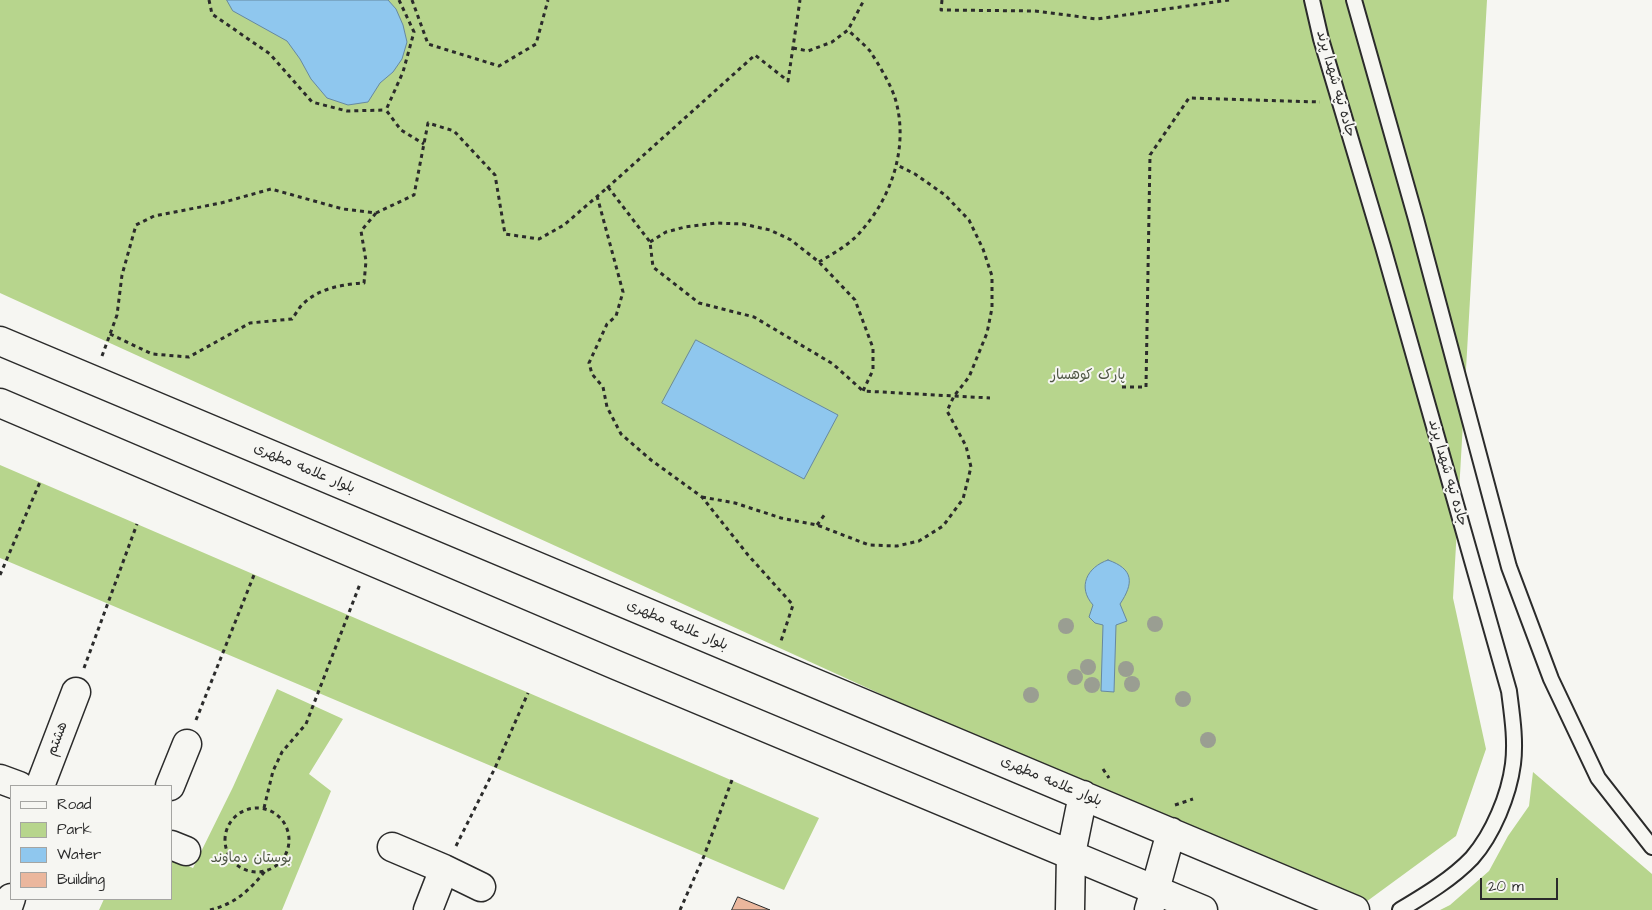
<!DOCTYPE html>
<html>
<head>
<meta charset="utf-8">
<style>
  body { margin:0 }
  #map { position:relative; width:1652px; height:910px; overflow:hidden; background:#f6f6f2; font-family:"Architects Daughter",sans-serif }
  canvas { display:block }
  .legend { position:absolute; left:10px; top:785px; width:162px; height:115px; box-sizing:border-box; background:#f6f6f2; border:1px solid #a5a5a2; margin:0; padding:6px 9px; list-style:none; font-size:15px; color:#2b2b2b }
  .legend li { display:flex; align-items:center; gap:10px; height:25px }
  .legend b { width:25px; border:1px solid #a5a5a2 }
  .scale { position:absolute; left:1480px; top:878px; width:78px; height:22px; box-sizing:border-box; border:2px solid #2b2b2b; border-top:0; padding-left:6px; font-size:15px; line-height:18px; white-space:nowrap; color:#2b2b2b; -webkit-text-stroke:4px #f6f6f2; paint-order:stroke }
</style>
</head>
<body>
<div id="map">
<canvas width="1652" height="910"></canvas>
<ul class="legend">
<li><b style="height:6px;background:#f6f6f2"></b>Road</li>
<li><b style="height:14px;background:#b7d58d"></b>Park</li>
<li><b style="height:14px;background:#8fc7ee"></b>Water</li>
<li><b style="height:14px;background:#ebb79d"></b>Building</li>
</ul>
<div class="scale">20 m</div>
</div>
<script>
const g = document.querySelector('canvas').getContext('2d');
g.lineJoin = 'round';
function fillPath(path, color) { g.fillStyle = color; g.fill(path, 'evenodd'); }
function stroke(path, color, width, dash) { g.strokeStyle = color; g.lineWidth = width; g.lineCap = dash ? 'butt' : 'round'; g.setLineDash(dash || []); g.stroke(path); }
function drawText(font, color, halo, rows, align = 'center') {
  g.font = font + ' "Architects Daughter","Playpen Sans Arabic",sans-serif'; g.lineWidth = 4; g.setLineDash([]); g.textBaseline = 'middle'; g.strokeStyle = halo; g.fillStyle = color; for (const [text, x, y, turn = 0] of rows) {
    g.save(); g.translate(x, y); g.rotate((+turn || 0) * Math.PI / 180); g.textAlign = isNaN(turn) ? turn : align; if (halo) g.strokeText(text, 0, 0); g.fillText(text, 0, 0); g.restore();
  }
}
fillPath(new Path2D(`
  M0,0H1487L1453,598L1486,749L1456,836L1355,910L0,293Z
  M0,465L819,818L784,890L0,558Z
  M277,689L343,719L309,774L331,791L282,910H99L104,899H171V858L193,868L233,787Z
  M1533,772L1652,874V910H1440L1450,905L1489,871L1508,836L1529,806Z`), '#b7d58d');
const water = new Path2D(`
  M227,0H388L396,9L403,25L407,42L402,59L393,72L380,83L368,102L348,105L327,98L311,79L300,59L287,41L233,11Z
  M696,340L838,415L804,479L662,403Z
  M1108,560C1134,569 1134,583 1120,604L1127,621L1116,625L1114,692L1101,691L1103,625L1095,623L1089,617L1093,605C1077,587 1087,567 1108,560Z`);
fillPath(water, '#8fc7ee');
stroke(water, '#6789a0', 1);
const building = new Path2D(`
  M738,897L770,910H732Z`);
fillPath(building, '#ebb79d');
stroke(building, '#2b2b2b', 1);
const service = new Path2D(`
  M1312,0L1321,39L1383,247L1509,691C1512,715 1516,740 1513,764C1509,795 1493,834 1472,858C1452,879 1425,895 1400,910
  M1354,0L1416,219L1509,567L1551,679L1598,778L1652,847`);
const minor = new Path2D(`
  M0,779L19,786
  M40,786L76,692
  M170,786L187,744
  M171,845L186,851
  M392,847L444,869L481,887
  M7,910L11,898
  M428,910L444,869`);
const tertiary = new Path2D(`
  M1070,910L1071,854
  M1149,910L1155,890`);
const secondary = new Path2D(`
  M0,341L1355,910
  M0,403L616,665L1203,910
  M1071,854L1083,795
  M1155,890L1171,832`);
stroke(service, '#2b2b2b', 18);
stroke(minor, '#2b2b2b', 31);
stroke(tertiary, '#2b2b2b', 31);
stroke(secondary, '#2b2b2b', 31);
stroke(new Path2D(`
  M209,0L212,14L270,54L312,102L347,111L386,110
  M399,0L414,32L403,72L386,110L401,130L424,144
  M412,0L428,44L499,66L536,44L548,0
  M942,0L941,10L1035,11L1097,19L1229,0
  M793,48L808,51L832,42L848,30L864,0
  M607,188L755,55L788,81L800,0
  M597,196L623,292L616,316L607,324L589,363L592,374L603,387L607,407L621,434L651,460L702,497L748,555L793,605L781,641
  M650,242L666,232L685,227L716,223L743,224L770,230L791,240L819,262L855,300L873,348V370L863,391L990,398
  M819,262C834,253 851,244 862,230C893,195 909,144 895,98C890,83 879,65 870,51C864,44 855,37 848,30
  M110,334L152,354L189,357L250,323L292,319C296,314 299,307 304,303C320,288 344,284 364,283L366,261L361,231L376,213
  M102,356L117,315L122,275L136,225L154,216L221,203L271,189L343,209L376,213L414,195L428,123L454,131L495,175L505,234L539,239L564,225L608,187L650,242L653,267L699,303L754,317L833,364L863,391
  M1122,387H1146L1150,155L1189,98L1320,102
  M702,497L735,503L781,518L817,525L869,545L897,546L919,541L943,526L963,499L971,467L966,446L947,411L954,396L969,377L987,333L992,308V276L983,249L969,220L945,195L915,174L897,165
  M817,525L825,514
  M0,575L40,482
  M84,668L137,524
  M196,720L254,575
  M1103,769L1109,778
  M1175,805L1193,799
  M264,808L273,771L282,752L306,724L360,584
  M225 840a32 32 0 1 1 64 0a32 32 0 1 1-64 0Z
  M456,846L495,768L528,693
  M210,910C235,904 250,890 266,870
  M680,910L704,856L732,780`), '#2b2b2b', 3, [4, 4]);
stroke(service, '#f6f6f2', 14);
stroke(minor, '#f6f6f2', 28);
stroke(tertiary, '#f6f6f2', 28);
stroke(secondary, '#f6f6f2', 28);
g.fillStyle = '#9a9e92';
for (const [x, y] of [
  [1155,624],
  [1066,626],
  [1088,667],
  [1126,669],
  [1075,677],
  [1132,684],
  [1092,685],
  [1031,695],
  [1183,699],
  [1208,740]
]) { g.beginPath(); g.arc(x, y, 8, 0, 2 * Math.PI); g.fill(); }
drawText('14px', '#2b2b2b', '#f6f6f2', [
  ["جاده تپه شهدا پرند",1335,84,74],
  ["بلوار علامه مطهری",304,469,23],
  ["جاده تپه شهدا پرند",1447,473,74],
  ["بلوار علامه مطهری",677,626,23],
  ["هشتم",58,739,-69],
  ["بلوار علامه مطهری",1051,782,23]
]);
drawText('14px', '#4e5644', '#f6f6f2', [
  ["پارک کوهسار",1088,376],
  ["بوستان دماوند",251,859]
]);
</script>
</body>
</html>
